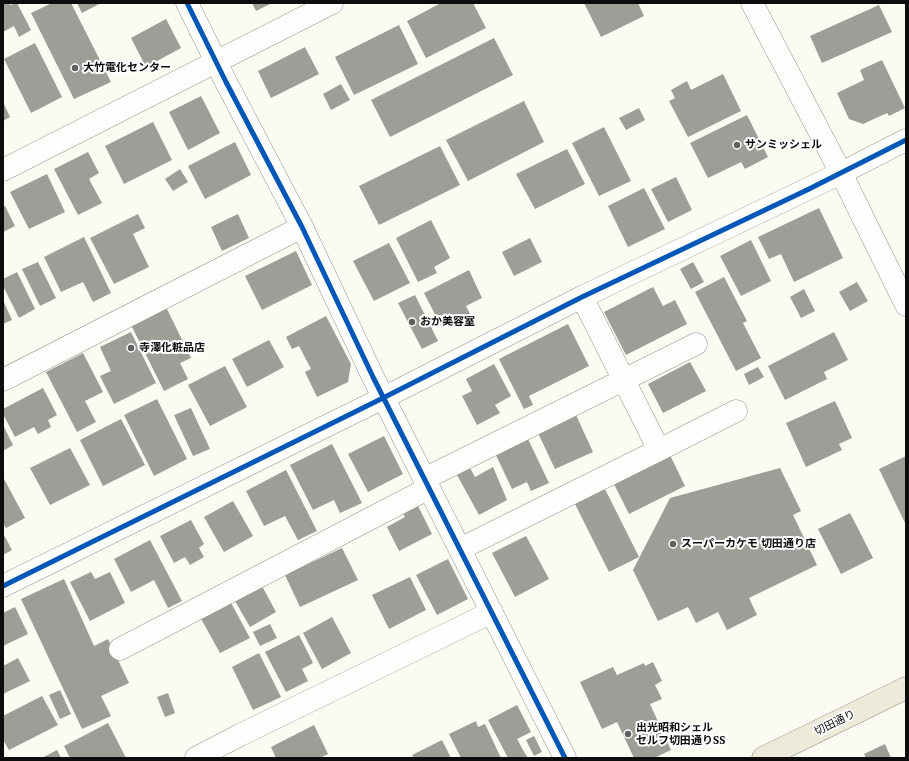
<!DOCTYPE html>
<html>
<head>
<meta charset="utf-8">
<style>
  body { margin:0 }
  #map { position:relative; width:909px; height:761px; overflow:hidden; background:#fbfbf2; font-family:"PT Serif",serif }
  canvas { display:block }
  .frame { position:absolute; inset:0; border:4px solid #0d0d0d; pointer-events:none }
</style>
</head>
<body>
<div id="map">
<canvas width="909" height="761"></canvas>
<div class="frame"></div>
</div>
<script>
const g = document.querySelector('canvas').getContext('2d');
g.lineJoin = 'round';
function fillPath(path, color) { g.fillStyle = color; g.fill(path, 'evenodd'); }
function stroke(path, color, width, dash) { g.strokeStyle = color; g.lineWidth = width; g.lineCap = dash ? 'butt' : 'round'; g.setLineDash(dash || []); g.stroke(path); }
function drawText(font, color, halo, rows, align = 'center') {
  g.font = font + ' "PT Serif","Noto Sans JP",serif'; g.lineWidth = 4; g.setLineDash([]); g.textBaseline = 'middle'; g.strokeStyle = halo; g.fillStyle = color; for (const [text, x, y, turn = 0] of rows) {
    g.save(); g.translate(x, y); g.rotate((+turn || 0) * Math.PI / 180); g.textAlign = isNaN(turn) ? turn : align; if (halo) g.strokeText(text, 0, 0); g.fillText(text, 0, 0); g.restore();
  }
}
fillPath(new Path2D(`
  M3,3H9L10,5L17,3L31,30L19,37L14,26L3,32Z
  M52,3H71L111,82L74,99L31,13Z
  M77,3H101L82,13Z
  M252,3H272L256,11Z
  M441,3H473L486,28L426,58L407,21Z
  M584,3H638L644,16L601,37Z
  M879,5L892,32L822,63L810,36Z
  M166,19L181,48L146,67L131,38Z
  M399,25L418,64L354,95L335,57Z
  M494,38L513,75L390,137L371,100Z
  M35,43L62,97L31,113L4,59Z
  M305,47L319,74L271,98L258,71Z
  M882,60L905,108L889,116L887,113L863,124L849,119L837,93L864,80L860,70Z
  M723,74L741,111L688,137L669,101L675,98L671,90L687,81L691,90Z
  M341,84L350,100L331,110L323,94Z
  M201,96L220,133L188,150L169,112Z
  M524,101L544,142L468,181L446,140Z
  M3,102L10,117L3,121Z
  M639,108L645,120L626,130L619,118Z
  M747,115L768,157L745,169L741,162L708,178L690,143Z
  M153,122L172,160L124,184L105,146Z
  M604,127L631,181L599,196L572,143Z
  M235,142L251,175L205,199L188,166Z
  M440,146L460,185L379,225L359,186Z
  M567,149L585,184L535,209L516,174Z
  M88,152L99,173L89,179L102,203L78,215L54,169Z
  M180,169L188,182L173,191L165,179Z
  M47,174L65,212L29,229L10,192Z
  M676,177L692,210L668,222L651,189Z
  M644,188L665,229L628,247L608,206Z
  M5,206L15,226L3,232V207Z
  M819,208L843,258L794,282L781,254L769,259L758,237Z
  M138,214L145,228L133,234L149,267L114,284L90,238Z
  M238,214L249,238L222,251L211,227Z
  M431,220L450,258L434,267L437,273L418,282L396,238Z
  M84,237L111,293L93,302L83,282L61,292L44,257Z
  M530,238L542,262L514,276L502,252Z
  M751,240L771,281L741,296L720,256Z
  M389,243L410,283L374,301L353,261Z
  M296,251L312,285L262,310L245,276Z
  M38,262L56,298L40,306L22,269Z
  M693,262L704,282L691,289L680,269Z
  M469,270L482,298L466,306L470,314L442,328L424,293Z
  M17,272L35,309L19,318L3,286V279Z
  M724,277L747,321L743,323L761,358L736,371L695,292Z
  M857,282L868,301L850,311L839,292Z
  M653,287L663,306L675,300L687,324L626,355L604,312Z
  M804,289L815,311L801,318L790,297Z
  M415,295L438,341L422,349L398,303Z
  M3,300L12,320L3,324Z
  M166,307L191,358L180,363L188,379L164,391L131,325Z
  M326,316L351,364L348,382L317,397L305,372L311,369L299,346L292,349L286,337Z
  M568,324L589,366L529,396L533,405L524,409L499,359Z
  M131,332L156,383L114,404L100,376L111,371L100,347Z
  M834,332L848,360L824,372L827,379L785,400L768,366Z
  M269,340L284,367L247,387L232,359Z
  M83,353L103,392L85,401L96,422L77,432L46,372Z
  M690,362L706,391L663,413L648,384Z
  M494,364L511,396L495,405L500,413L477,425L462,396L472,391L466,379Z
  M225,366L247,407L210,426L188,385Z
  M758,367L764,377L749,385L744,374Z
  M43,388L57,415L48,420L51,427L38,434L34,427L15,437L3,414V409Z
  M157,399L187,459L154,476L124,415Z
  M835,401L852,438L839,444L842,450L806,467L786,423Z
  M191,408L210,449L193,456L174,415Z
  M576,415L593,452L555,469L538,433Z
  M121,419L145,465L103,486L80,440Z
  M3,425L13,445L3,451Z
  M384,436L403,474L368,492L348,454Z
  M527,437L549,483L531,491L527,482L512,489L495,453Z
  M332,444L362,503L340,513L334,500L313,510L290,465Z
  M70,448L90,485L50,505L30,468Z
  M670,455L685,486L629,514L614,484Z
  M906,456V525L879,469Z
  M493,467L507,500L479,515L457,475L470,468L475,477Z
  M780,468L801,511L793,515L817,565L749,598L757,615L727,630L718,612L696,623L688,607L658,621L633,570L670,498Z
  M286,470L317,531L298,540L285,516L264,526L246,491Z
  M3,477L25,518L6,528L3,523Z
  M605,489L639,557L609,572L575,504Z
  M233,501L253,536L224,552L204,517Z
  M417,504L432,534L399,551L387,527L405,517L402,512Z
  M850,513L873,558L841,574L818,529Z
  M191,520L204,544L199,548L204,557L190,565L185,557L174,563L160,536Z
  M3,533L12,550L3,555Z
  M526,536L549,579L515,597L492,553Z
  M150,540L182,601L168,608L154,580L131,592L114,559Z
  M342,548L358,580L300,607L285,575Z
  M448,559L468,599L437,615L416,575Z
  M91,572L95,579L110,572L125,603L90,621L70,582Z
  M410,577L426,610L389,629L372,595Z
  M64,579L94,646L108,639L129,683L101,696L111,716L82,729L21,599Z
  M262,586L276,612L250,627L235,601Z
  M230,601L250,638L220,653L200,617Z
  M15,607L28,634L3,646V613Z
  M332,617L351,653L322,669L303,633Z
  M270,624L277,638L260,646L253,632Z
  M299,635L313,663L302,669L308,681L286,692L265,652Z
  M259,653L281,697L253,710L232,667Z
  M18,658L30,681L3,694V666Z
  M653,662L662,681L655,685L662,699L650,704L671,750L654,758H634L617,722L602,729L580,682L613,667L617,675L644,663L645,666Z
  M60,690L71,714L60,719L49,695Z
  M168,693L175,713L165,717L157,697Z
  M42,696L58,725L9,750L3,740V716Z
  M517,705L531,732L517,739L527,757L508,758L488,720Z
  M476,721L478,727L485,724L501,758H461L449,734Z
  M108,723L126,758H70L64,746Z
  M314,725L328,754L320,758H276L271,747Z
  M534,736L542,752L534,756L526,740Z
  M442,740L451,758H414L412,755Z
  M885,744L891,758H866L864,754Z
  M57,750L61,758H42Z`), '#9e9d98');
const minor = new Path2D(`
  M841,173L906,140
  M3,380L302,227
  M659,450L736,411
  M424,479L696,344
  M460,549L659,450L582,297
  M120,649L429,488
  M196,758L240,735L492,612`);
const tertiary = new Path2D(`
  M187,3L226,82L302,227L373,377L565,758
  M752,3L841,173L906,305
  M3,170L332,3
  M3,586L383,398L582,297L841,173`);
const primary = new Path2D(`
  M763,758L906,688`);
stroke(minor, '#949490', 23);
stroke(tertiary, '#949490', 23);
stroke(primary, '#81817d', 23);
stroke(minor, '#fefefd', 22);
stroke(tertiary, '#fefefd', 22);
stroke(primary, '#ecebd9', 22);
stroke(new Path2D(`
  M187,3L226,82L302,227L373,377L565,758
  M3,586L383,398L582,297L807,190L906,140`), '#0057b8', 5);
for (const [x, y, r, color] of [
  [75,68,4,"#60605d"],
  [737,145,4,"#60605d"],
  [412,322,4,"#60605d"],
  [131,348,4,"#60605d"],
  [673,544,4,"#60605d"],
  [628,734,4,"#60605d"]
]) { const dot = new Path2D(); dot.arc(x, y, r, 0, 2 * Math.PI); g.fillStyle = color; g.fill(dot); stroke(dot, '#fff', 1.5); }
drawText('bold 11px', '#0d0d0d', '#fff', [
  ["大竹電化センター",83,68],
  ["サンミッシェル",745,145],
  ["おか美容室",420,322],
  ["寺澤化粧品店",139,348],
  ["スーパーカケモ 切田通り店",681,544],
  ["出光昭和シェル",636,728],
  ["セルフ切田通りSS",636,741]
], 'left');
drawText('11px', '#0d0d0d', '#fff', [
  ["切田通り",835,723,-26]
]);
</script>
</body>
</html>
